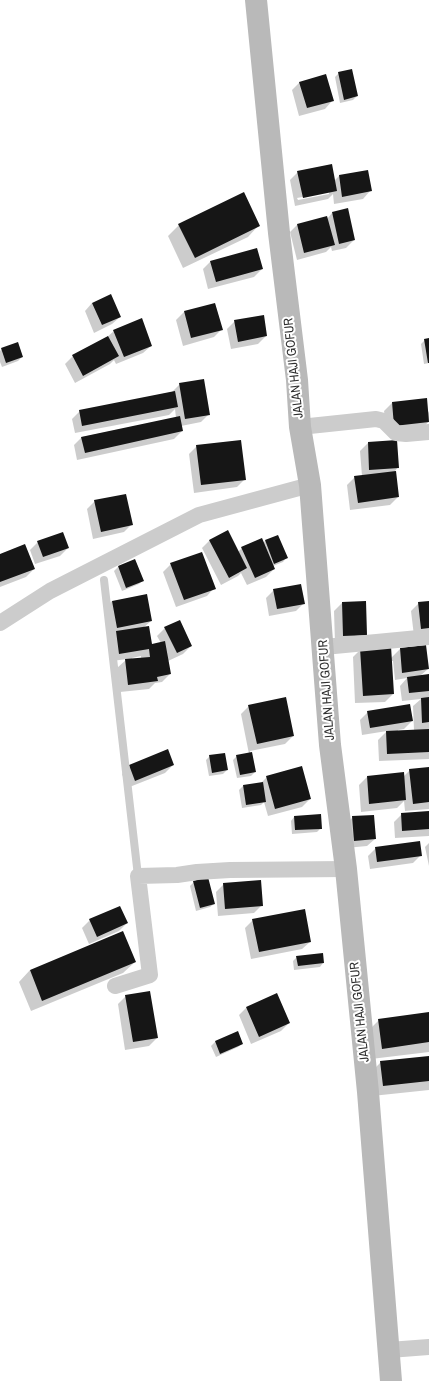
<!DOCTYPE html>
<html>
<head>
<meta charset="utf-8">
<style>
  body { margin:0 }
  canvas { display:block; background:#fff }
</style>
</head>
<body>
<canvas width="429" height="1381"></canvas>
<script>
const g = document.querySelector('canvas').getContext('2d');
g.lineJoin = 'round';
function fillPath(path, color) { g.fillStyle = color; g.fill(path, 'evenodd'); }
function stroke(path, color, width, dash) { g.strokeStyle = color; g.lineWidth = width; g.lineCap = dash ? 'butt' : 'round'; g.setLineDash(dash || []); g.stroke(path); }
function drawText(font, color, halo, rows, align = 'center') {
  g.font = font + ' "Archivo Narrow",sans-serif'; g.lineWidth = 4; g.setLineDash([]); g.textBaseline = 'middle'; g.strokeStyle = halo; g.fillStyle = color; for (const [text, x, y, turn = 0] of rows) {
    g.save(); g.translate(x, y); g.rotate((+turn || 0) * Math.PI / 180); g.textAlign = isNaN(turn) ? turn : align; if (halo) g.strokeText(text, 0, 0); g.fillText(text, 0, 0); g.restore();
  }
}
fillPath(new Path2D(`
  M339,73L357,96L353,100L340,103L335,77Z
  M300,82L332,101L325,109L299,116L292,90Z
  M367,171L370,191L363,199L334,204L333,194L328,199L295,206L290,180L298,172L334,181L339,176ZM329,192V194L298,200L297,198Z
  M332,213L354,240L346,248L332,251L331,247L326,252L297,260L290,232L297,225L327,219Z
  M179,225H259L248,237L183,268L168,236Z
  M211,261L262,269L254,277L208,289L203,269Z
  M92,303L120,317L112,324L94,333L85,311Z
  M215,304L222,329L214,337L183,346L176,320L184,312Z
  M235,321L266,336L258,344L231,349L227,329Z
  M114,331L151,346L143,353L116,364L114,360L110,364L75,383L65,364L73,356L106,338Z
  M429,339V363L424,364L421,344L425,340Z
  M2,349L22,357L18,361L2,367L0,362V351Z
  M180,384L209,414L201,422L181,426L182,431L174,439L77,460L74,445L82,437L176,418L175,409L169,415L75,433L72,419L80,411L172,392Z
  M392,403L428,413L429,411V421L421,430L387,433L384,411Z
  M368,443L398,467L395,471L398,497L390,505L350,510L347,485L355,477L362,476L360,451Z
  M197,446L245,479L237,487L194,493L189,454Z
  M95,501L132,524L124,532L93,539L87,509Z
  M278,536L286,558L283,562L273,566L274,569L266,577L247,585L241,573L238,576L221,585L202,548L210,540L238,552L242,548L263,544L265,541Z
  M38,542L68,548L60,556L35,564L30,550Z
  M0,555L34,569L26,577L0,587Z
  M135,560L143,580L139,584L122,591L114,571L118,567Z
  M171,564L214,588L207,596L176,607L163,572Z
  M274,590L304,603L296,611L269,616L266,598Z
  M112,601L151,621L143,628L151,645L161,643L157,636L165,628L191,646L183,654L168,661L170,674L162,682L155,683L149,689L120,692L117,668L127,659L112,661L104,609ZM141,656V659L133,660L132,658Z
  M429,602V635L414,636L411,611L419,603Z
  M342,603L366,634L359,642L335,643L334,611Z
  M425,646L428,669L420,676L429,675V759L379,761L378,740L387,731L362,735L360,720L368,712L412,721L404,729L398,730V731L414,730L413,706L421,699L402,701L400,686L407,678L395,680L393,661H391L393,694L385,702L355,703L353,657L361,649L391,658L400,649Z
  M249,706L293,736L285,744L250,751L255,772L251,776L237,778L233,760L237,756L249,754L241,714Z
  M210,756L227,770L223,774L209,776L206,760Z
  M173,765L165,773L127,788L122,774L130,766Z
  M429,768V809L405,811L404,801L397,808L361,812L359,785L367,777L403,773V777L410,770Z
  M267,777L310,799L302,807L268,816L264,802L261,805L242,808L239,790L243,786L260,784Z
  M429,812V836L395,838L394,822L402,814Z
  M294,817L321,828L317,832L292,834L291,821Z
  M353,817L375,839L367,846L346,848L345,825Z
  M429,843V866L425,847Z
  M376,848L421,855L413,863L370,869L368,856Z
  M194,882L214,904L210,907L196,911L190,886Z
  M224,884L262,905L254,913L218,916L216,892Z
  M90,920L127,923L119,931L89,944L82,928Z
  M253,920L310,942L302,949L251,959L245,928Z
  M297,957L323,963L320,967L294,970L293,961Z
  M135,962L123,973L31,1011L19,982L30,970Z
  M126,996L157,1038L149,1046L125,1050L118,1004Z
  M246,1008L289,1023L281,1031L251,1044L239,1015Z
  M429,1013V1052L371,1059L368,1031L379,1020Z
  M238,1033L242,1044L238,1047L216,1057L211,1046L215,1042Z
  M429,1057V1090L372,1096L370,1073L381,1062Z`), '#0003');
fillPath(new Path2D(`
  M352,69L358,96L344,100L338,72Z
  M326,74L334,101L307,108L299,82Z
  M332,164L337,191L303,198L297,171Z
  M368,170L372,191L342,197L339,175Z
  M244,192L260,226L195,258L178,224Z
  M348,208L355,240L339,244L332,212Z
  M327,216L335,245L304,253L297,224Z
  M257,248L263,269L216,282L210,261Z
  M111,294L121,317L102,325L92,303Z
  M215,303L223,330L191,338L184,311Z
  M264,315L267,336L238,342L234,320Z
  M142,318L152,346L124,357L113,330Z
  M108,336L119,356L83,376L72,355Z
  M429,338V363H428L424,339Z
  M18,342L23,357L6,363L1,348Z
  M204,379L210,415L185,419L179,383Z
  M175,391L178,407L82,426L79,410Z
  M427,398L429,422L394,426L392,402Z
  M180,416L183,431L85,453L81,437Z
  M241,440L246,480L201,485L196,445Z
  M397,440L399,468L369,470L368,442Z
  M396,471L399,497L358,503L354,476Z
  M126,494L133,525L101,532L94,500Z
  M228,530L247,568L229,578L209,540Z
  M63,532L69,548L43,557L37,541Z
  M278,535L288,558L274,564L265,540Z
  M262,538L275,569L255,578L241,547Z
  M25,544L35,569L0,582V554Z
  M202,552L216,589L184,600L170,563Z
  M135,559L144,581L126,588L118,566Z
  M301,584L305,604L277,609L273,589Z
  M147,594L152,621L117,628L112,601Z
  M366,601L367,635L343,636L342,602Z
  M429,601V628L421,629L418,602Z
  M180,620L192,646L177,653L164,627Z
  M149,626L152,644L165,641L171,674L157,677L158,681L128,685L125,659L150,657L149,649L119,654L116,631Z
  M426,645L429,669L402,673L400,648Z
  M391,646L394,694L363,696L360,648Z
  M429,674V691L409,693L407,677Z
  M286,697L294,736L257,744L248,705Z
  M429,697V722L422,723L421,698Z
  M410,704L413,721L370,728L367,711Z
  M429,729V752L387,754L386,731Z
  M168,749L174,765L135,781L129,765Z
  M252,752L256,772L240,775L236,755Z
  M225,753L228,770L212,773L209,755Z
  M302,766L311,799L275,809L266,776Z
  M429,767V802L413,804L409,769Z
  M404,772L406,800L369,804L367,776Z
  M263,782L266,802L246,805L243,785Z
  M429,811V829L402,831L401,813Z
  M321,814L322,829L295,830L294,816Z
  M374,815L376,839L354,841L352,816Z
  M420,841L422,856L377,862L375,847Z
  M208,877L215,904L200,908L193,881Z
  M261,880L263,906L225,909L223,883Z
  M120,906L128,923L97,937L89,919Z
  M305,909L311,942L259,952L252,919Z
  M123,931L136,962L42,1001L30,970Z
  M323,953L324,963L298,966L296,956Z
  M150,991L158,1038L133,1042L125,995Z
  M277,993L290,1023L259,1037L246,1007Z
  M429,1012V1042L382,1049L378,1019Z
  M238,1031L243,1044L220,1054L215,1041Z
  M429,1056V1081L383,1086L380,1061Z`), '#161616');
stroke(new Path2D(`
  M104,580L138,876`), '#ccc', 8);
stroke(new Path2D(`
  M300,427L376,419L384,421L396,433L406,434L429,432
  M0,623L50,591L199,515L310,485
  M324,647L429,637
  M115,986L150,975L138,876L177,875L197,872L230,870L346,869
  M389,1350L429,1347`), '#ccc', 16);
stroke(new Path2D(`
  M256,0L279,233L297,380L300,427L310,485L330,745L346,869L368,1092L391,1381`), '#b9b9b9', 22);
drawText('13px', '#2f2f2f', '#fff', [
  ["JALAN HAJI GOFUR",294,368,-96],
  ["JALAN HAJI GOFUR",327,690,-94],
  ["JALAN HAJI GOFUR",360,1012,-96]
]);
</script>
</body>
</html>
